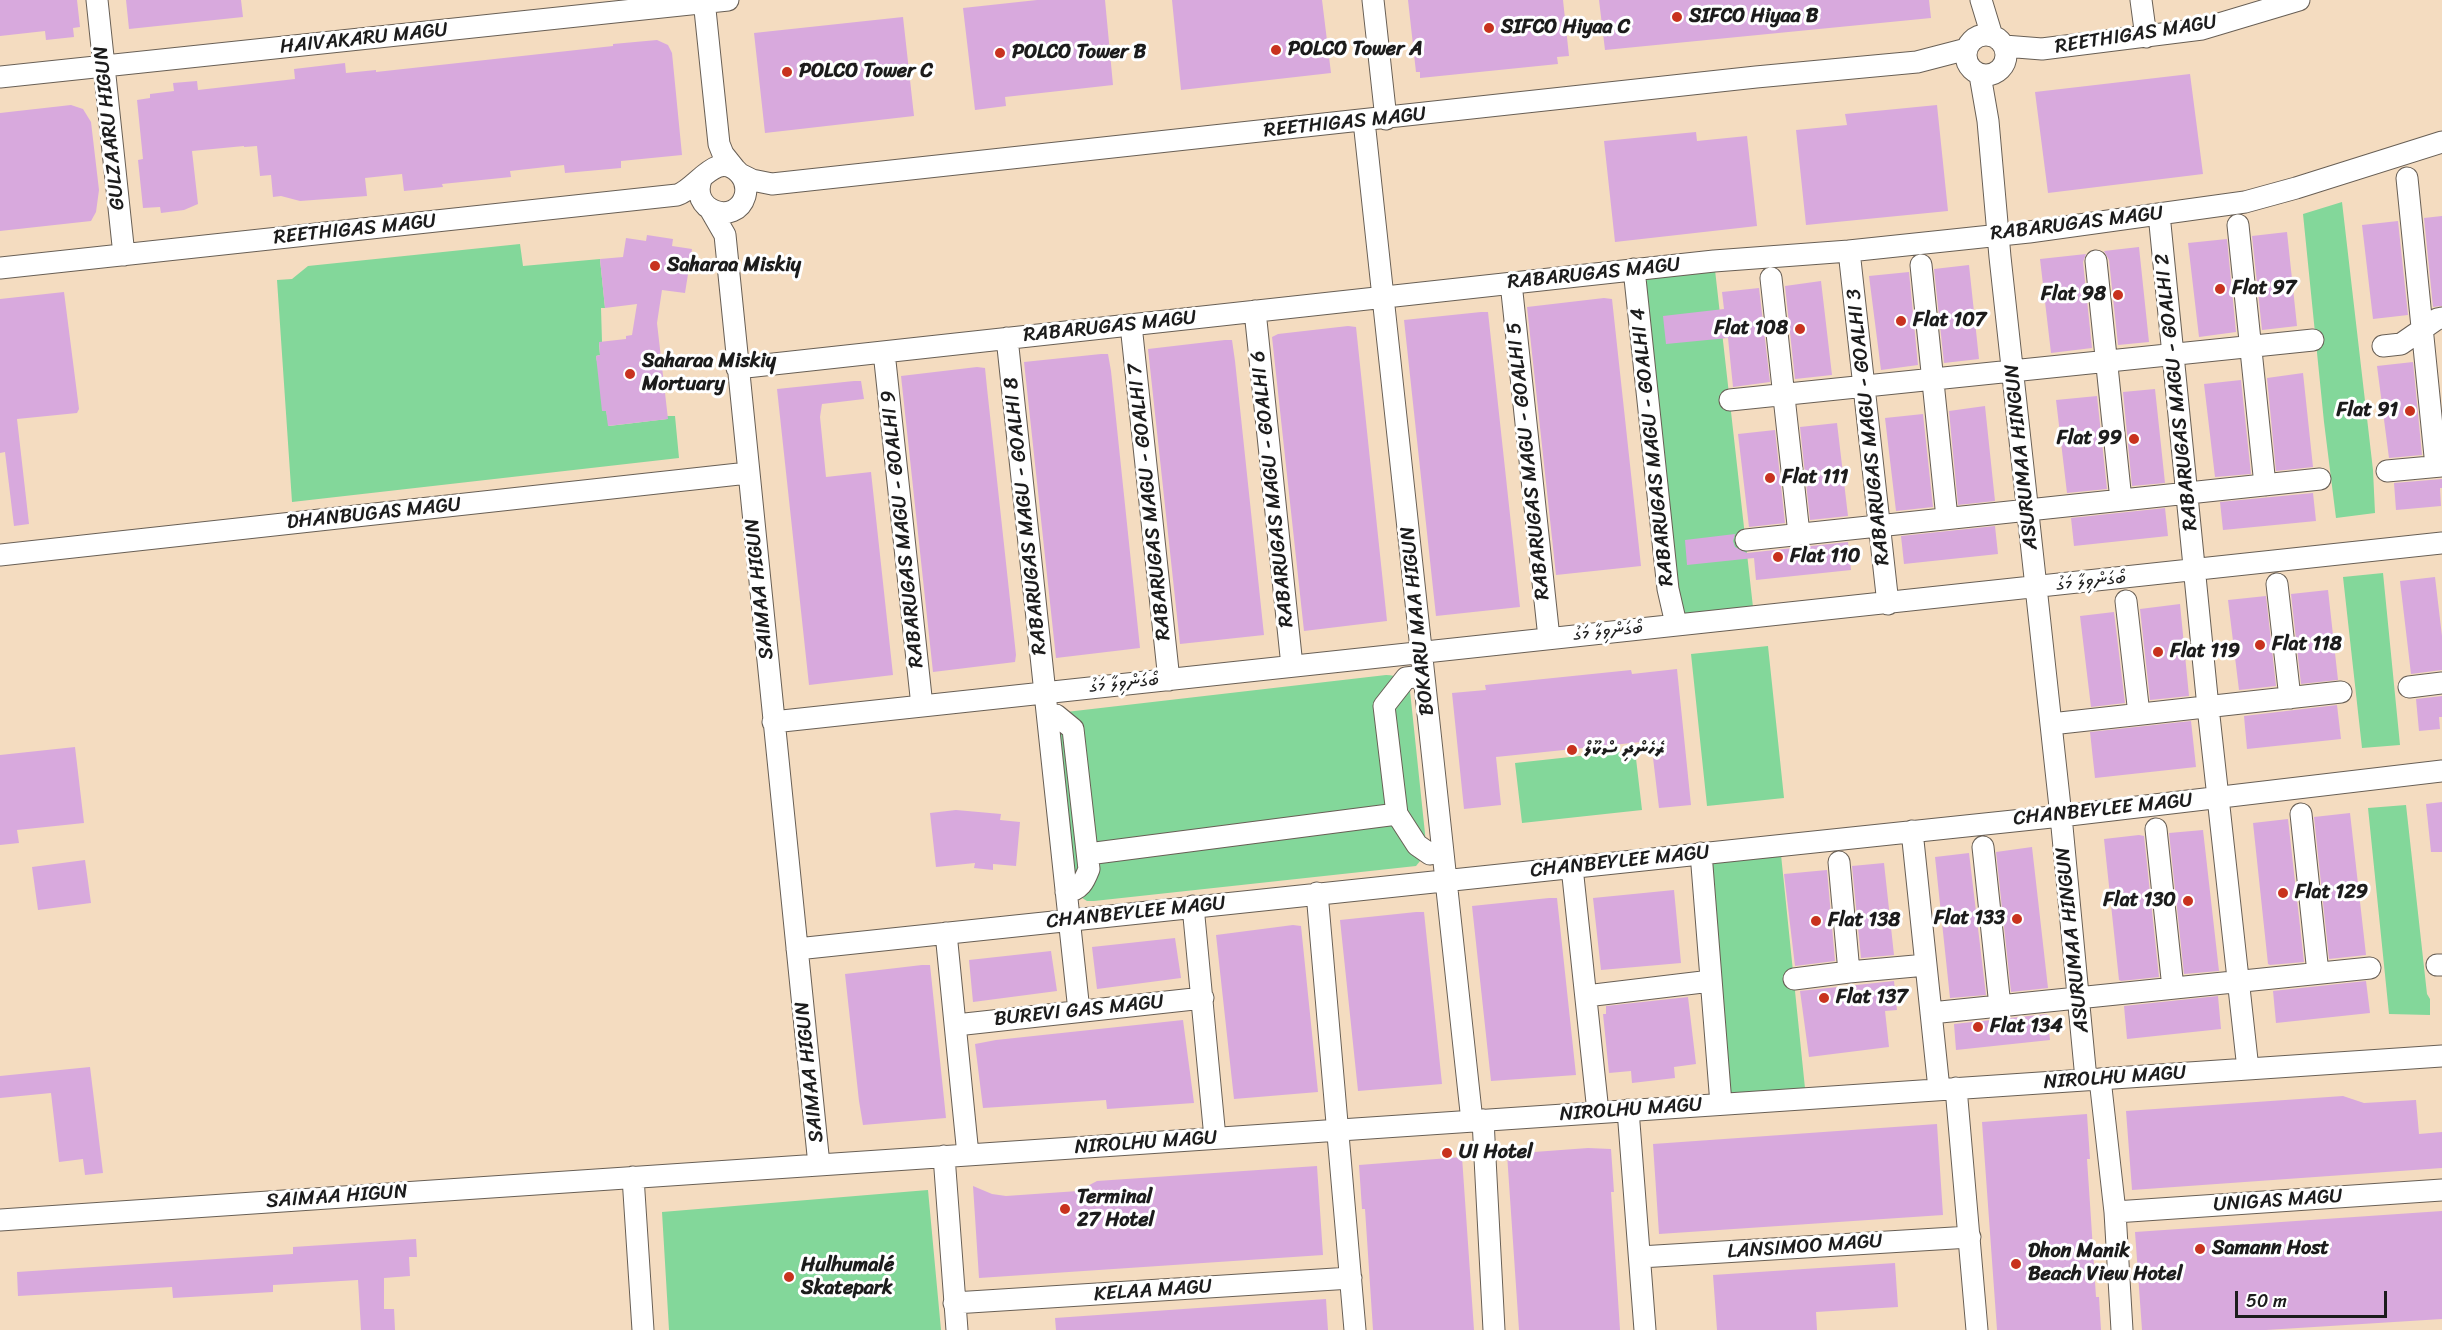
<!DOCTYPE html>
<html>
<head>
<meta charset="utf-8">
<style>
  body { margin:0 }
  #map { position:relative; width:2442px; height:1330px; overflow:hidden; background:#f4dcc0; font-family:Sriracha,sans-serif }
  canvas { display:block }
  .scale { position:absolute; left:2235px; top:1291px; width:152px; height:27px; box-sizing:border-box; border:3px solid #1c1c1c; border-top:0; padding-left:8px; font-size:18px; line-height:21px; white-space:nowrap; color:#1c1c1c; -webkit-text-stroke:4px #fff; paint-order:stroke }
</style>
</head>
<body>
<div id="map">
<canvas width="2442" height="1330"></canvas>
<div class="scale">50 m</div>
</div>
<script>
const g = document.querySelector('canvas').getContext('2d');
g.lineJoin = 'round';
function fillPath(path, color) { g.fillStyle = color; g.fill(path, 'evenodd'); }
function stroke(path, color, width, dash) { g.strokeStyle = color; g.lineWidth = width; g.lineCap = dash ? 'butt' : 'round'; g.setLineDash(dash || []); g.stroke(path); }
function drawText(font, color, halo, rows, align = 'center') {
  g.font = font + ' Sriracha,"Noto Sans Thaana",sans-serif'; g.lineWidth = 6; g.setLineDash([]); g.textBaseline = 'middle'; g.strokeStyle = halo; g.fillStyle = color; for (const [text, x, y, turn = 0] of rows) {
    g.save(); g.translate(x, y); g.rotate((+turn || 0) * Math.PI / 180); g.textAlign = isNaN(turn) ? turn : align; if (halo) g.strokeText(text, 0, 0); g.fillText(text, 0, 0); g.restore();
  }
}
fillPath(new Path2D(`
  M2342,202L2373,470L2375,513L2336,518L2324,422L2303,214Z
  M520,244L523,266L600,259L605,308H601L602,342L599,343L600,355L596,356L609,426L667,419V416H675L679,458L292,502L277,280L292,279L308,266Z
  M1714,261L1754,616L1676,624L1634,269Z
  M2383,573L2400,745L2362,748L2343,577Z
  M1768,646L1784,798L1707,806L1691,654Z
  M1386,675C1398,675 1406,681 1410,691L1426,843L1425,855L1416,866L1094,901H1087L1074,893L1056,722L1066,712Z
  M1635,750L1642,810L1522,823L1515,763Z
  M2406,805L2427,994L2430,999V1015L2389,1014L2368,808Z
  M1780,845L1806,1098L1721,1104L1701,853Z
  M928,1190L941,1330H669L662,1212Z`), '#83d79a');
fillPath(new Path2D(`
  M0,0H77L80,27L73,28L74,37L46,40L45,31L0,36Z
  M126,0H241L243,17L129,29Z
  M1037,0H1105L1113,85L1005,97L1006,106L975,110L963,8Z
  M1172,0H1322L1331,73L1181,90Z
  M1408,0H1563L1569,56L1557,57L1558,64L1420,78V72H1416Z
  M1599,0H1929L1931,18L1605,50Z
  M903,17L914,116L765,133L754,33Z
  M657,40L668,45L672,53L682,155L621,161V168L565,173L564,165L510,171L511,177L442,184L443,187L404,191L402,174L365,178L367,196L300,201L281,196L273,197L271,175L260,176L257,146L244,147V146L192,151L198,204L184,210L161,213L160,207L143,208L138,160L143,159L137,100L150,98V94L174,91L173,83L197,81L198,90L295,79L294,69L345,63L346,73L376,70V72L613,46V44Z
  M2190,74L2203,174L2048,193L2035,92Z
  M71,105L83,109L91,122L99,190L96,212L91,221L0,231V113Z
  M1937,105L1948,211L1806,225L1796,130L1847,125L1845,114Z
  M1696,132L1697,141L1747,136L1757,226L1615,242L1604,141Z
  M2442,216V306L2433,307L2424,218Z
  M2398,221L2408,315L2373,319L2362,225Z
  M2287,232L2297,326L2262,330L2252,236Z
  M647,235L673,239L672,246L692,249L685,293L662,290L657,323L668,419L608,426L606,411H602L596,356L600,355L599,342L626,339V336L632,335L637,304L605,308L600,259L623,257L626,238L646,241Z
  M2227,239L2236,332L2199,337L2188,243Z
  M2139,247L2149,342L2118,345L2109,260L2104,251Z
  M2086,254L2083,262L2092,348L2051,353L2040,259Z
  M1969,265L1979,359L1944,363L1934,269Z
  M1909,272L1918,365L1881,370L1869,276Z
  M1821,281L1832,375L1795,379L1785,286Z
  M1759,288L1770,382L1733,387L1728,338L1666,344L1663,316L1724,309L1722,292Z
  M64,292L79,409L77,413L17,419L29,524L14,526L5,452L0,453V299Z
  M1604,298L1612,299L1641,566L1556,575L1527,307Z
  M1481,312H1488L1520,607L1436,616L1404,320Z
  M1348,326L1356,327L1387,621L1304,631L1272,337L1278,334Z
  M1225,340H1232L1235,361L1264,635L1180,644L1148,349Z
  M1101,354H1108L1111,371L1140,648L1056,658L1024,362Z
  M2413,362L2422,455L2389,458L2377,366Z
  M977,367L985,368L987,388L1016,655L1015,662L933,672L901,376Z
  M2303,373L2313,467L2276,471L2267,378Z
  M2241,380L2251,474L2215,477L2204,384Z
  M854,381H861L864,399L822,404L820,417L826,477L871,472L893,675L809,685L777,389Z
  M2155,389L2165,483L2132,486L2123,392Z
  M2097,396L2107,489L2067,493L2056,400Z
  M1985,406L1995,501L1958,505L1949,411Z
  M1923,414L1933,507L1896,511L1885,418Z
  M1837,423L1848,516L1810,520L1800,427Z
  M1775,430L1785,523L1749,527L1738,434Z
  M2442,479V488H2440L2441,506L2396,510L2394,483Z
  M2313,493L2316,521L2223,530L2220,502Z
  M2165,508L2168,536L2074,546L2071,518Z
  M1995,526L1998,554L1904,564L1901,536Z
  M1735,534L1733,541L1735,547L1747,553L1848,542L1851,570L1756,580L1754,558L1687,565L1685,540Z
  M2435,577L2442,636V670L2411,674L2400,581Z
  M2328,590L2338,680L2301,684L2291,594Z
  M2266,596L2276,686L2239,690L2228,600Z
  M2180,604L2189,696L2150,700L2140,609Z
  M2114,612L2125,703L2091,707L2080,616Z
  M1677,669L1691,805L1659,808L1651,741L1496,757L1501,805L1464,809L1452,693L1486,690L1485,685L1631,670L1632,674Z
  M2442,696V717H2439L2440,729L2419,731L2416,699Z
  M2337,705L2341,739L2247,749L2244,716Z
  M2191,721L2196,767L2095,778L2090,732Z
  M75,747L84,823L17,830L19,843L0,845V755Z
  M2442,802V852H2431L2426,804Z
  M956,810L1001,814L1000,820L1020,822L1016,866L993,864V870L974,868L975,863L936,867L930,813Z
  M2350,813L2366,955L2329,959L2314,817Z
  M2288,819L2304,962L2270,965L2268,964L2253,823Z
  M2203,830L2219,971L2184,974L2169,833Z
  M2139,835L2144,836L2159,977L2121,981L2119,980L2104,839Z
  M2032,847L2048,988L2011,992L1996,852Z
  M1969,853L1986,995L1950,998L1935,857Z
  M85,860L91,903L38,910L32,867Z
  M1884,863L1894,955L1861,958L1852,866Z
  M1827,870L1835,961L1795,966L1784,874Z
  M1674,890L1681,963L1601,970L1593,898Z
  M1549,898H1557L1576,1075L1491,1081L1472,906Z
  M1416,912H1424L1442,1084L1358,1091L1340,920Z
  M1293,925L1301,926L1318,1092L1234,1099L1216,935Z
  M1175,938L1181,978L1097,989L1092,947Z
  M1051,951L1057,991L973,1002L969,960Z
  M922,965H930L946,1118L863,1125L859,1101L845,974Z
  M1894,981L1897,1010L1885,1011L1889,1047L1809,1057L1800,991Z
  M2366,981L2370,1013L2276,1023L2273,991Z
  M2218,996L2221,1029L2127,1039L2124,1006Z
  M1688,997L1696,1064L1674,1067L1675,1078L1632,1083L1631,1071L1609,1073L1603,1014H1606V1006Z
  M2047,1014L2050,1040L1956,1050L1954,1024Z
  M1183,1020L1194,1103L1107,1109L1106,1100L983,1108L975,1044L996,1040Z
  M90,1067L103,1173L85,1175L83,1159L59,1162L51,1093L0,1098V1076Z
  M2343,1096L2364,1103L2416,1100L2419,1134L2442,1132V1168L2132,1190L2126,1111Z
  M2087,1114L2090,1159H2087L2091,1219L2096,1297H2099L2101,1330H1997L1982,1122Z
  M1937,1124L1943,1215L1659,1234L1653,1144Z
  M1588,1148L1611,1149L1614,1192H1611L1620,1330H1519L1507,1154Z
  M1462,1157L1474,1330H1373L1365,1209H1362L1359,1165Z
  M1317,1166L1323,1255L979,1278L973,1186L992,1194L1006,1196L1078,1191L1097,1181Z
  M2442,1211V1319L2266,1330H2142L2135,1232Z
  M416,1239L417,1257H409L410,1276L384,1278V1309H394L395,1330H361L358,1280L273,1285V1292L173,1298L172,1287L18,1296L17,1272L293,1254V1247Z
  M1895,1263L1898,1307L1816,1312L1817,1330H1717L1713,1275Z
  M1326,1299L1328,1330H1056L1055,1318Z`), '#d8a9dd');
const minor = new Path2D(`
  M97,0L124,255
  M704,0L719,144L723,154L735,169
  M1373,0L1386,119
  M1981,0L1992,36
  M2141,0L2146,37
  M1966 55a20 20 0 1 1 40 0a20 20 0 1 1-40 0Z
  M2004,46L2042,49L2202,29L2299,0
  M1980,75L1988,121L2000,257L2061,816L2086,1079
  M0,77L728,0
  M1364,121L1472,1121
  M740,174L752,180L772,184L1756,77L1917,62L1967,49
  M2407,178L2436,466
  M710,209L725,235L819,1165
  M2159,214L2208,707L2248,1069
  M2238,225L2265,485
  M1849,251L1888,604
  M2096,261L2121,500
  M1921,265L1947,518
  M0,268L677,195C697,189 717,148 740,174C745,180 747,188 745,196C736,227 687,211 702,177
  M1634,269L1668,589L1676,624
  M1771,278L1799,534
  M1511,283L1549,638
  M1255,311L1292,666
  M1131,325L1169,680
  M1007,338L1079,1011
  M2383,346L2401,344L2437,319L2442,318
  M884,352L922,706
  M737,368L1714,261L1849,251L2029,232L2245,202L2296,188L2442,142
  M1730,400L2313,340
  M2387,471L2442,466
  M1746,540L2320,479
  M0,555L748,473
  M2277,584L2290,698
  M2126,601L2139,714
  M1423,676L1406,678L1384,706L1397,814L1417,845L1430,854L1442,852
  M2409,687L2442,683
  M1048,715H1056L1073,729L1089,869C1084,882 1080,890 1066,892
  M773,722L2442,543
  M2051,724L2341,692
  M2301,814L2318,973
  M2156,829L2173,988
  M1912,831L1939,1089
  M1983,847L2000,1006
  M1701,853L1721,1104
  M1088,854L1397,814
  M1839,862L1849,972L1926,965
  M1572,867L1598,1112
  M1317,893L1355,1330
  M1193,906L1215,1138
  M946,933L968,1155
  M797,949L2061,816L2442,771
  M2437,965H2442
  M1794,979L1849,972
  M1586,996L1711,981
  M1931,1013L2370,968
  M956,1025L1203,998
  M2100,1079L2115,1212L2122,1330
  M1956,1088L1977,1330
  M1628,1110L1645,1330
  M1483,1120L1494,1330
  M944,1156L957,1330
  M633,1177L643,1330
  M2115,1212L2442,1190
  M0,1220L2442,1056
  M1640,1257L1970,1237
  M954,1303L1351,1278`);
stroke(minor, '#685f55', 23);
stroke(minor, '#fff', 21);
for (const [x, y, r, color] of [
  [1677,17,6,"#c8321e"],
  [1489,28,6,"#c8321e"],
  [1276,50,6,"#c8321e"],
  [1000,53,6,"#c8321e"],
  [787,72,6,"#c8321e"],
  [655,266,6,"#c8321e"],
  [2220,289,6,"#c8321e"],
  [2118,295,6,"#c8321e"],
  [1901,321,6,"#c8321e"],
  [1800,329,6,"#c8321e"],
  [630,374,6,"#c8321e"],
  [2410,411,6,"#c8321e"],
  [2134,439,6,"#c8321e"],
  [1770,478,6,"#c8321e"],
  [1778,557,6,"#c8321e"],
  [2260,645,6,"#c8321e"],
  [2158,652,6,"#c8321e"],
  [1572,750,6,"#c8321e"],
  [2283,893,6,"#c8321e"],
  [2188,901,6,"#c8321e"],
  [2017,919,6,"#c8321e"],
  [1816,921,6,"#c8321e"],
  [1824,998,6,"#c8321e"],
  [1978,1027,6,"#c8321e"],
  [1447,1153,6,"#c8321e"],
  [1065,1209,6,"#c8321e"],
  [2200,1249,6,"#c8321e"],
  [2016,1264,6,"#c8321e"],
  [789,1277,6,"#c8321e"]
]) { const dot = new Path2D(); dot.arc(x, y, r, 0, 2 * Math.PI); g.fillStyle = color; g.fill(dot); stroke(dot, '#fff', 2); }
drawText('bold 20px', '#1c1c1c', '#fff', [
  ["SIFCO Hiyaa B",1689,17],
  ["SIFCO Hiyaa C",1501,28],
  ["POLCO Tower A",1288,50],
  ["POLCO Tower B",1012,53],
  ["POLCO Tower C",799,72],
  ["Saharaa Miskiy",667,266],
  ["Flat 97",2232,289],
  ["Flat 98",2106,295,"right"],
  ["Flat 107",1913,321],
  ["Flat 108",1788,329,"right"],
  ["Saharaa Miskiy",642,362],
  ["Mortuary",642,385],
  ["Flat 91",2398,411,"right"],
  ["Flat 99",2122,439,"right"],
  ["Flat 111",1782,478],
  ["Flat 110",1790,557],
  ["Flat 118",2272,645],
  ["Flat 119",2170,652],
  ["ރެހެންދި ސްކޫލް",1584,750],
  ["Flat 129",2295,893],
  ["Flat 130",2176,901,"right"],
  ["Flat 133",2005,919,"right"],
  ["Flat 138",1828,921],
  ["Flat 137",1836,998],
  ["Flat 134",1990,1027],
  ["UI Hotel",1459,1153],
  ["Terminal",1077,1198],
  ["27 Hotel",1077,1221],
  ["Samann Host",2212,1249],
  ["Dhon Manik",2028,1252],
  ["Beach View Hotel",2028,1275],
  ["Hulhumalé",801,1266],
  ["Skatepark",801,1289]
], 'left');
drawText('20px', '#1c1c1c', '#fff', [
  ["REETHIGAS MAGU",2136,35,-9],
  ["HAIVAKARU MAGU",364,39,-6],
  ["REETHIGAS MAGU",1345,123,-6],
  ["GULZAARU HIGUN",110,128,-96],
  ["RABARUGAS MAGU",2077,224,-7],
  ["REETHIGAS MAGU",355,230,-6],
  ["RABARUGAS MAGU",1594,274,-6],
  ["RABARUGAS MAGU",1110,327,-6],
  ["RABARUGAS MAGU - GOALHI 2",2177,392,-96],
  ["RABARUGAS MAGU - GOALHI 3",1869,427,-96],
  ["RABARUGAS MAGU - GOALHI 4",1653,447,-96],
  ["ASURUMAA HINGUN",2022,457,-96],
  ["RABARUGAS MAGU - GOALHI 5",1529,461,-96],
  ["RABARUGAS MAGU - GOALHI 6",1273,489,-96],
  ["RABARUGAS MAGU - GOALHI 7",1150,502,-96],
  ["DHANBUGAS MAGU",374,514,-6],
  ["RABARUGAS MAGU - GOALHI 8",1026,516,-96],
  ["RABARUGAS MAGU - GOALHI 9",903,529,-96],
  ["ބޯގަންވިލާ މަގު",2091,582,-6],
  ["SAIMAA HIGUN",760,589,-96],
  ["BOKARU MAA HIGUN",1418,621,-96],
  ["ބޯގަންވިލާ މަގު",1608,632,-6],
  ["ބޯގަންވިލާ މަގު",1124,684,-6],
  ["CHANBEYLEE MAGU",2103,810,-6],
  ["CHANBEYLEE MAGU",1620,862,-6],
  ["CHANBEYLEE MAGU",1136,913,-6],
  ["ASURUMAA HINGUN",2073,940,-96],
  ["BUREVI GAS MAGU",1079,1011,-6],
  ["SAIMAA HIGUN",810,1072,-96],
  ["NIROLHU MAGU",2115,1078,-4],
  ["NIROLHU MAGU",1631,1110,-4],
  ["NIROLHU MAGU",1146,1143,-4],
  ["SAIMAA HIGUN",337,1197,-4],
  ["UNIGAS MAGU",2278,1201,-4],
  ["LANSIMOO MAGU",1805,1247,-4],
  ["KELAA MAGU",1153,1291,-4]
]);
</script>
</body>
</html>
